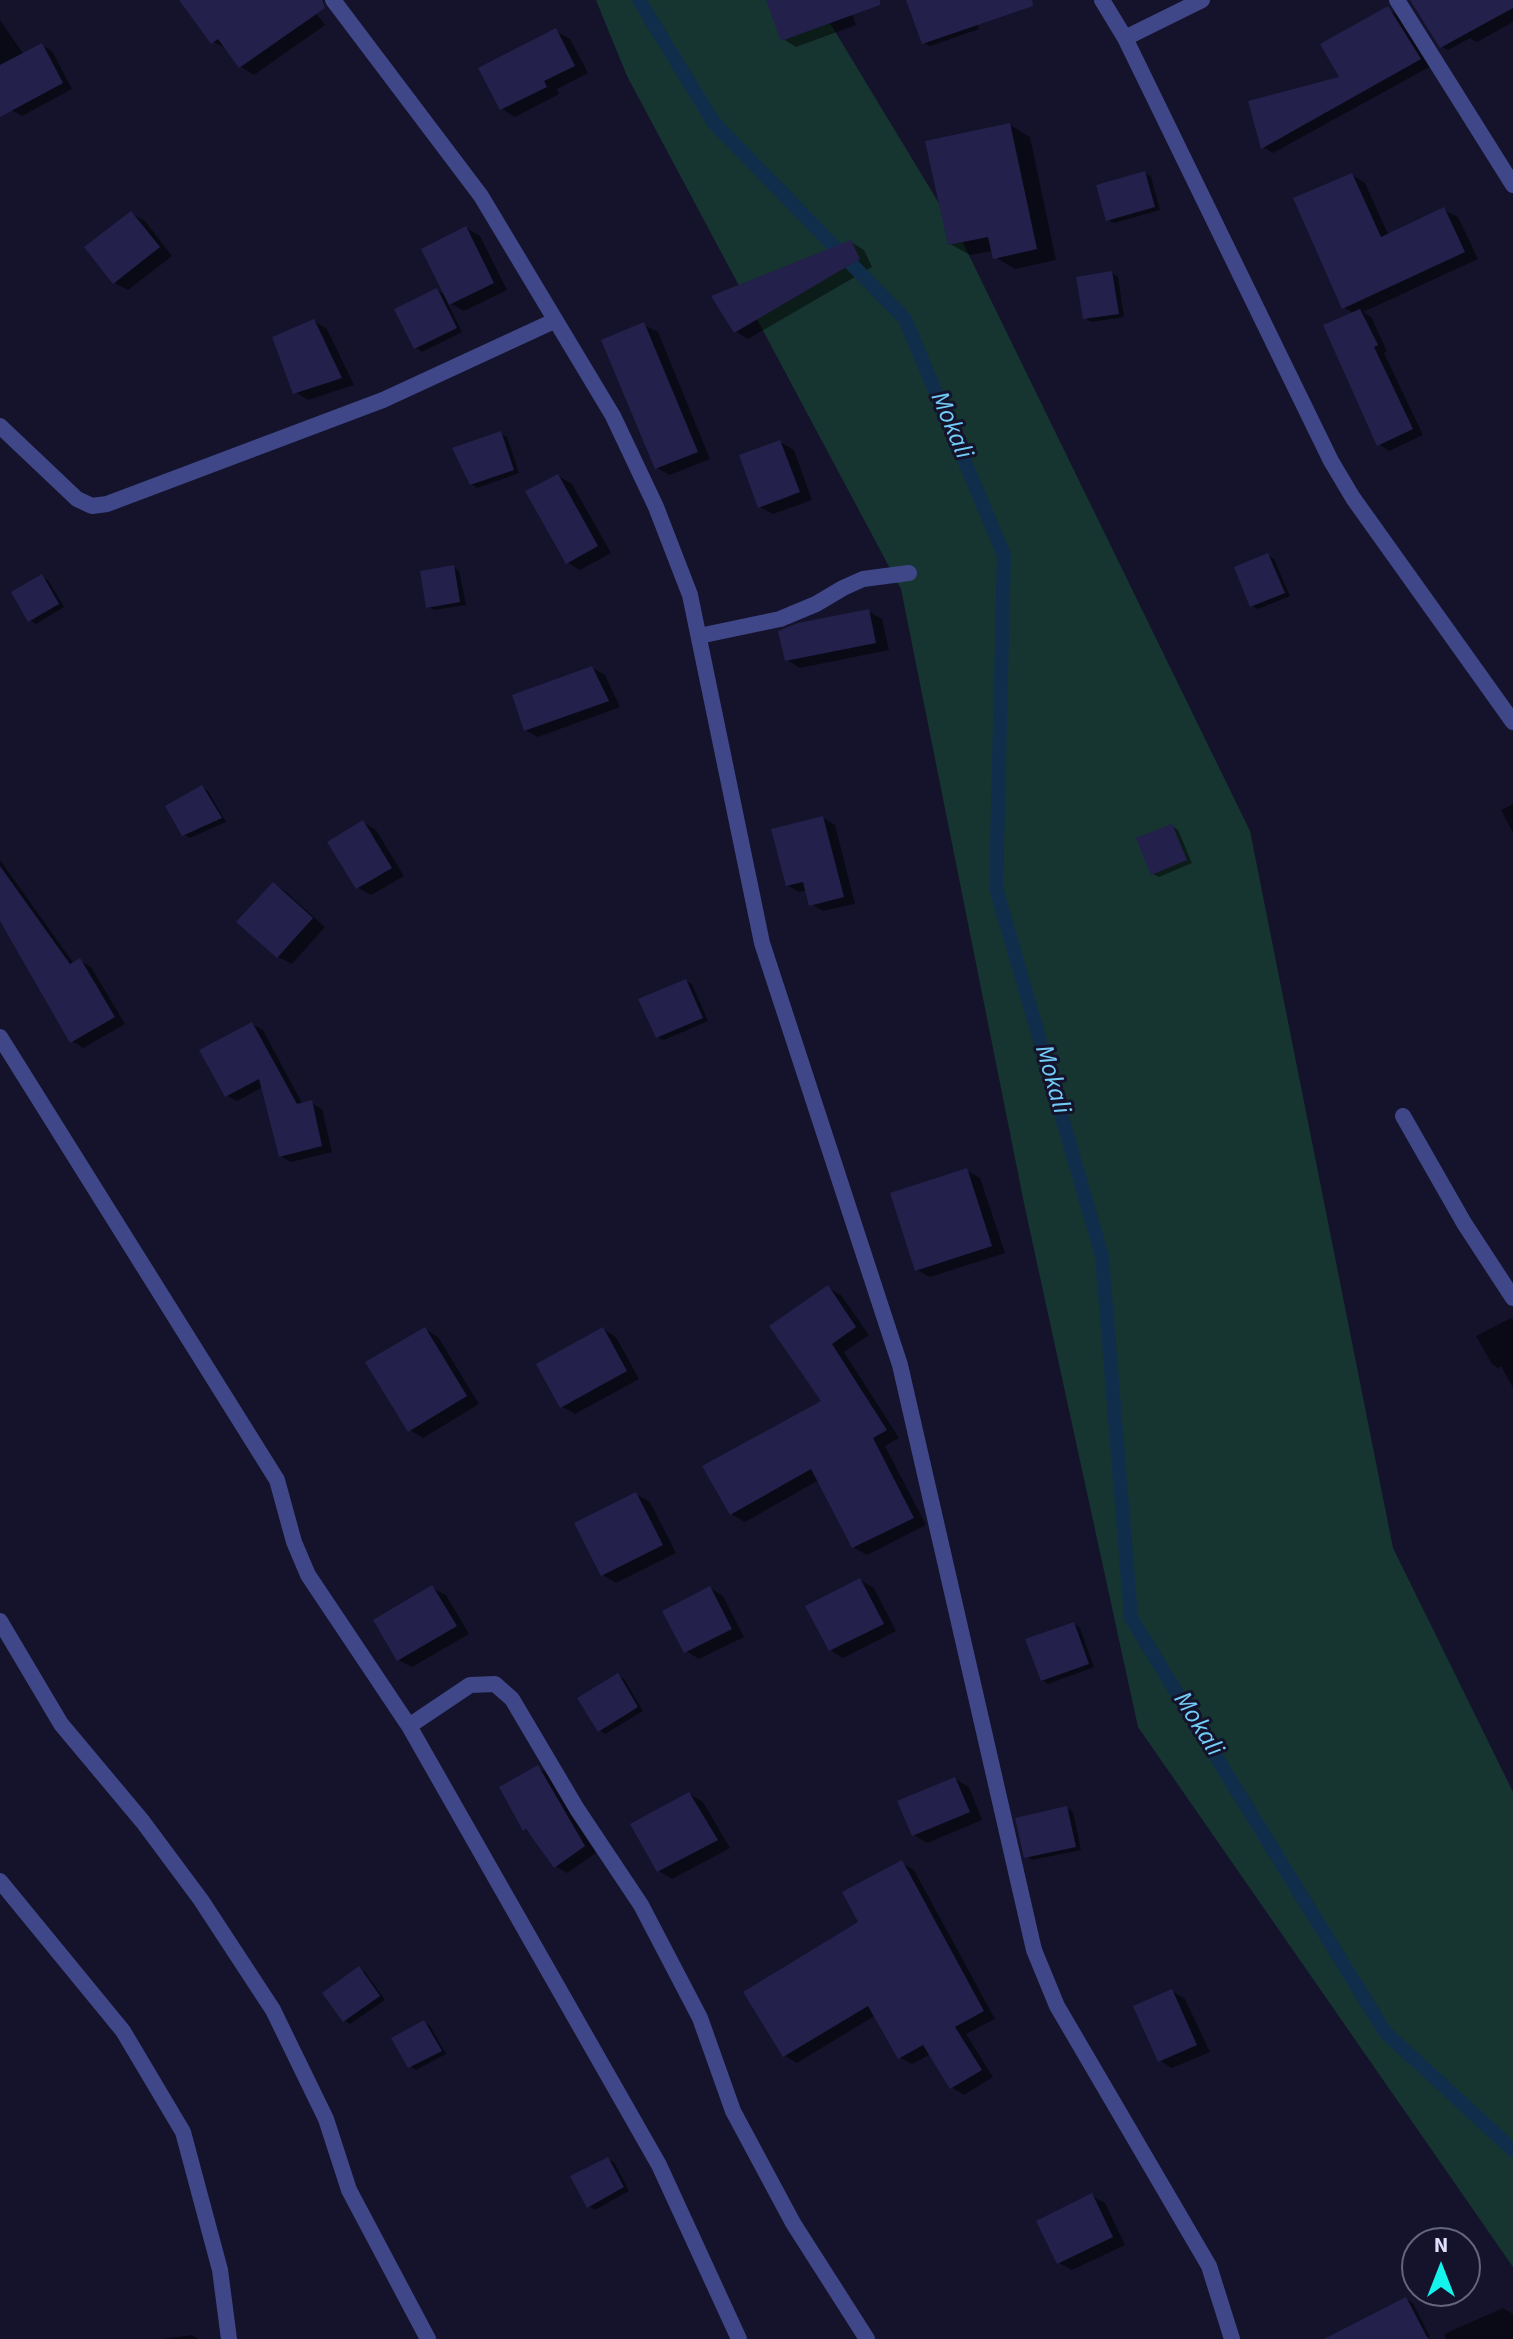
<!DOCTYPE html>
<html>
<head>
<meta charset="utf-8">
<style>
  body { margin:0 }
  #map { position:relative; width:1513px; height:2339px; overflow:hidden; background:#14132b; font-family:"Source Sans 3",sans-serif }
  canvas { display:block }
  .north { position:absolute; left:1401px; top:2227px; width:80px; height:80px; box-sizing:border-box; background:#14132b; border:2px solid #65657f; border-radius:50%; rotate:0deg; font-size:22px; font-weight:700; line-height:32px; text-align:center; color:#dfdffd }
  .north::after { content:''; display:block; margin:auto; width:28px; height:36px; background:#14f4ec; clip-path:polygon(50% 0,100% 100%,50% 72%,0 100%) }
</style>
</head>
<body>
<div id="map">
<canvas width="1513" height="2339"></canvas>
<div class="north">N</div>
</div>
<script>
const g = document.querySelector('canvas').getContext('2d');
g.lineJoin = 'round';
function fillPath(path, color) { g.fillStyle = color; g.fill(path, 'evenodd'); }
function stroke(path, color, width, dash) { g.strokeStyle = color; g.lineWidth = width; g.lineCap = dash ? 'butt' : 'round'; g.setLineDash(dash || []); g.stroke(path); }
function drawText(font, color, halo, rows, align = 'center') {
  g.font = font + ' "Source Sans 3",sans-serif'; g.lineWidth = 6; g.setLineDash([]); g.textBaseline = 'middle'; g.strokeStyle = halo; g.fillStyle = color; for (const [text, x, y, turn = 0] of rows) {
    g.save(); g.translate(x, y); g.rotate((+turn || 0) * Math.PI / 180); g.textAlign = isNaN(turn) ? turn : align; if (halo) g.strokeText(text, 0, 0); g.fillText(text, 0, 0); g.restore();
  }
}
fillPath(new Path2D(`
  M596,0H816L963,243L1250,831L1393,1548L1513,1792V2267L1138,1727L1025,1208L901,589L627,76Z`), '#163530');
fillPath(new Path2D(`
  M204,0H306L325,25L254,75L241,67L228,49L213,42Z
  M769,0H847L856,25L796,47L783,39Z
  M939,0H969L979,29L930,46L924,43Z
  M1412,0H1513V22L1477,42L1470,38L1448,50L1442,47Z
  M1389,10L1400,16L1431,66L1273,153L1263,147L1342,78Z
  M0,20L24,55L42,45L52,51L72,89L22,116L11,110L0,89Z
  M556,31L570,39L588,73L557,89L559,94L515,117L502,109Z
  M1010,125L1030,137L1056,260L1015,269L995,257L993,251L970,255L950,244Z
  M1145,173L1151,177L1160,210L1114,223L1108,220Z
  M1352,175L1365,183L1389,236L1444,210L1458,217L1478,259L1363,312L1371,317L1387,351L1384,353L1423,435L1389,451L1379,444L1355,314L1343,307Z
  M132,214L145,221L172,256L128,290L115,283Z
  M466,228L480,236L507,290L464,311L447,302L462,332L422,352L416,348L437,290L447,296Z
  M851,242L864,250L872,267L748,339L735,331Z
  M1112,273L1118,277L1124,317L1091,322L1085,318Z
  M314,321L327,329L354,385L308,400L295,392Z
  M644,325L658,332L710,459L670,475L657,468Z
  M501,434L507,437L519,473L477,488L471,484Z
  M780,442L794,450L812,500L773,514L760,507Z
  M558,476L572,484L611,553L580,570L567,562Z
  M1268,555L1274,559L1290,596L1258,609L1252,606Z
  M453,567L459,571L466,605L434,610L428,607Z
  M42,577L48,580L64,607L36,624L30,620Z
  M868,611L882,619L889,650L800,668L787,660Z
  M592,668L605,675L620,707L538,737L525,730Z
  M202,787L208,791L226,822L190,838L184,834Z
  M1513,804V833L1501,810Z
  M823,818L835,825L855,904L823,911L811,904L807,890L799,892L787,885Z
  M363,822L376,830L404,876L371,895L358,888Z
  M1172,826L1178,830L1192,863L1159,877L1153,874Z
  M0,860L74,964L80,961L91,967L125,1024L83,1048L72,1041L0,917Z
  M273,884L286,892L325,927L292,964L278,957L238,922Z
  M686,981L692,984L708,1021L664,1040L657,1037Z
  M252,1024L263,1030L303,1105L311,1103L322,1109L332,1152L291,1162L280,1156L263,1087L237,1101L226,1095Z
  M966,1170L980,1178L1005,1253L930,1277L917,1270Z
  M828,1288L841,1295L869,1335L844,1352L899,1438L885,1446L926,1525L867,1555L853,1547L819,1480L745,1522L731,1514L824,1401Z
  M1511,1318L1513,1319V1388L1501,1366L1498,1368L1492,1364L1476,1336Z
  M425,1329L438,1337L479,1404L423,1438L410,1430Z
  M603,1329L616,1337L639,1379L575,1414L561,1406Z
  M636,1494L650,1502L676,1553L616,1583L603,1575Z
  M860,1580L874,1588L896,1631L843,1658L830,1650Z
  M432,1588L446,1595L469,1634L412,1667L398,1660Z
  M710,1588L723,1596L744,1637L699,1659L686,1651Z
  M1074,1624L1080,1628L1094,1667L1048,1684L1042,1680Z
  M618,1676L624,1679L643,1711L605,1734L599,1730Z
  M538,1768L550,1774L596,1853L567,1873L555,1866L532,1834L524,1830Z
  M955,1779L969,1787L982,1820L927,1843L914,1835Z
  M689,1794L703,1802L730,1848L672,1879L659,1871Z
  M1067,1808L1073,1812L1081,1850L1032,1860L1026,1856Z
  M902,1863L914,1870L995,2019L966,2034L993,2077L964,2095L951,2087L931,2054L912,2064L899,2057L876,2015L797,2063L785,2056L861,1923Z
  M359,1969L365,1972L385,2000L350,2024L344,2020Z
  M1172,1991L1185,1999L1210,2052L1172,2068L1159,2060Z
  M424,2022L430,2026L446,2054L416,2070L410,2066Z
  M607,2159L614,2162L629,2191L595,2210L589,2206Z
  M1092,2196L1105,2203L1125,2245L1072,2270L1059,2263Z
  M1406,2299L1413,2303L1430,2337L1376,2339Z
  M1503,2308L1513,2314V2339H1446L1444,2334Z
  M192,2335L198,2339H162Z`), '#0007');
stroke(new Path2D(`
  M639,0L714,123L905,319L1004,555L996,888L1102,1256L1131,1618L1385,2032L1513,2150`), '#102e4c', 14);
fillPath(new Path2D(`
  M179,0H322L325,8L239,68L218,39L211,44Z
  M766,0H880V5L781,41Z
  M906,0H1032L1033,6L922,44Z
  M1410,0H1513V8L1440,48Z
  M1388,6L1421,59L1261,149L1248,101L1339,77L1320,44Z
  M556,28L575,66L544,81L547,87L500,110L478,68Z
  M42,43L63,83L0,117V65Z
  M1010,123L1037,249L993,259L988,237L948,245L925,141Z
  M1145,171L1155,207L1106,221L1096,185Z
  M1352,173L1381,237L1444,207L1465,252L1342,309L1293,198Z
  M131,211L160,247L113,284L84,247Z
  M466,226L494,283L449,305L421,249Z
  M851,240L860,259L734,333L711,296Z
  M1112,271L1119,314L1083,319L1076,277Z
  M437,288L457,328L414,349L394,309Z
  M1360,309L1378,345L1374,347L1413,429L1377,446L1323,325Z
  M314,319L342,378L293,394L272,337Z
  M644,322L698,452L655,469L601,340Z
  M501,431L514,470L470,485L452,448Z
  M780,440L800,492L758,508L739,455Z
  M558,474L598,546L566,564L525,491Z
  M1268,553L1285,593L1250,607L1234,567Z
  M454,565L460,602L426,608L420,571Z
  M42,574L59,604L28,622L11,592Z
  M869,609L876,643L785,661L778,631L798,623Z
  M592,666L609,701L524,731L512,695Z
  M202,785L222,818L182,836L165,806Z
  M823,816L844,897L809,906L803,882L786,886L771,829Z
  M363,820L392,868L356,889L327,842Z
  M1172,824L1187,860L1151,875L1136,838Z
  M0,866L70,964L80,958L115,1017L70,1043L0,921Z
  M273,882L313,918L277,958L236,922Z
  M686,979L703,1018L656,1038L638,999Z
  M252,1022L297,1104L312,1100L322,1146L279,1157L259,1079L225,1097L199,1050Z
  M967,1168L992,1246L915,1271L890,1193Z
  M828,1285L856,1327L832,1344L887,1430L873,1438L914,1518L852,1548L811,1469L730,1515L702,1466L821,1401L769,1326Z
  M425,1327L467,1396L408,1432L365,1362Z
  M603,1327L627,1371L560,1408L536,1364Z
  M636,1492L663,1545L601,1576L574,1523Z
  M860,1578L884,1624L829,1651L805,1606Z
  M432,1585L457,1626L397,1661L373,1620Z
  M710,1586L732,1629L684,1653L662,1611Z
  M1074,1622L1089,1664L1041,1681L1025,1639Z
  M618,1673L638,1707L598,1732L577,1698Z
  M538,1765L585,1846L554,1868L526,1829L523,1831L499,1787Z
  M955,1777L970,1812L912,1836L897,1801Z
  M689,1792L718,1840L657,1872L630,1824Z
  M1067,1806L1076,1847L1024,1858L1015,1818Z
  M902,1860L984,2011L955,2027L982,2070L950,2089L923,2045L898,2059L868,2006L783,2057L743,1992L858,1922L842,1892Z
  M359,1966L380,1996L343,2022L322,1993Z
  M1172,1989L1197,2045L1158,2062L1133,2006Z
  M424,2020L442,2051L408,2068L391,2038Z
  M608,2157L624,2187L587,2208L570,2176Z
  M1092,2193L1113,2237L1057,2264L1036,2221Z
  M1406,2297L1428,2339H1324Z`), '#23204b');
stroke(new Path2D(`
  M333,0L481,196L613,416L656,507L690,595L762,943L900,1365L1034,1950L1057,2006L1209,2266L1232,2339
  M1102,0L1125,38L1331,461L1353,498L1513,722
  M1397,0L1513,185
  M1125,38L1202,0
  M0,426L77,499L92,506L107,504L383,400L554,321
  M699,636L780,619L816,604L843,588L863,579L909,573
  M0,1037L277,1480L294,1542L308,1575L409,1726L659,2165L739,2339
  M1403,1116L1464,1223L1513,1298
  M0,1621L61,1724L143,1822L201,1900L273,2010L326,2119L349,2190L428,2339
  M409,1726L470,1685L495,1684L512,1699L577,1809L641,1905L700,2018L733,2111L793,2223L867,2339
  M0,1881L123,2031L183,2132L220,2270L229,2339`), '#404788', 16);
drawText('italic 26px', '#72ccf8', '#14132b', [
  ["Mokali",950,426,67],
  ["Mokali",1051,1080,74],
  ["Mokali",1197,1725,58]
]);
</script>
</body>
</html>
